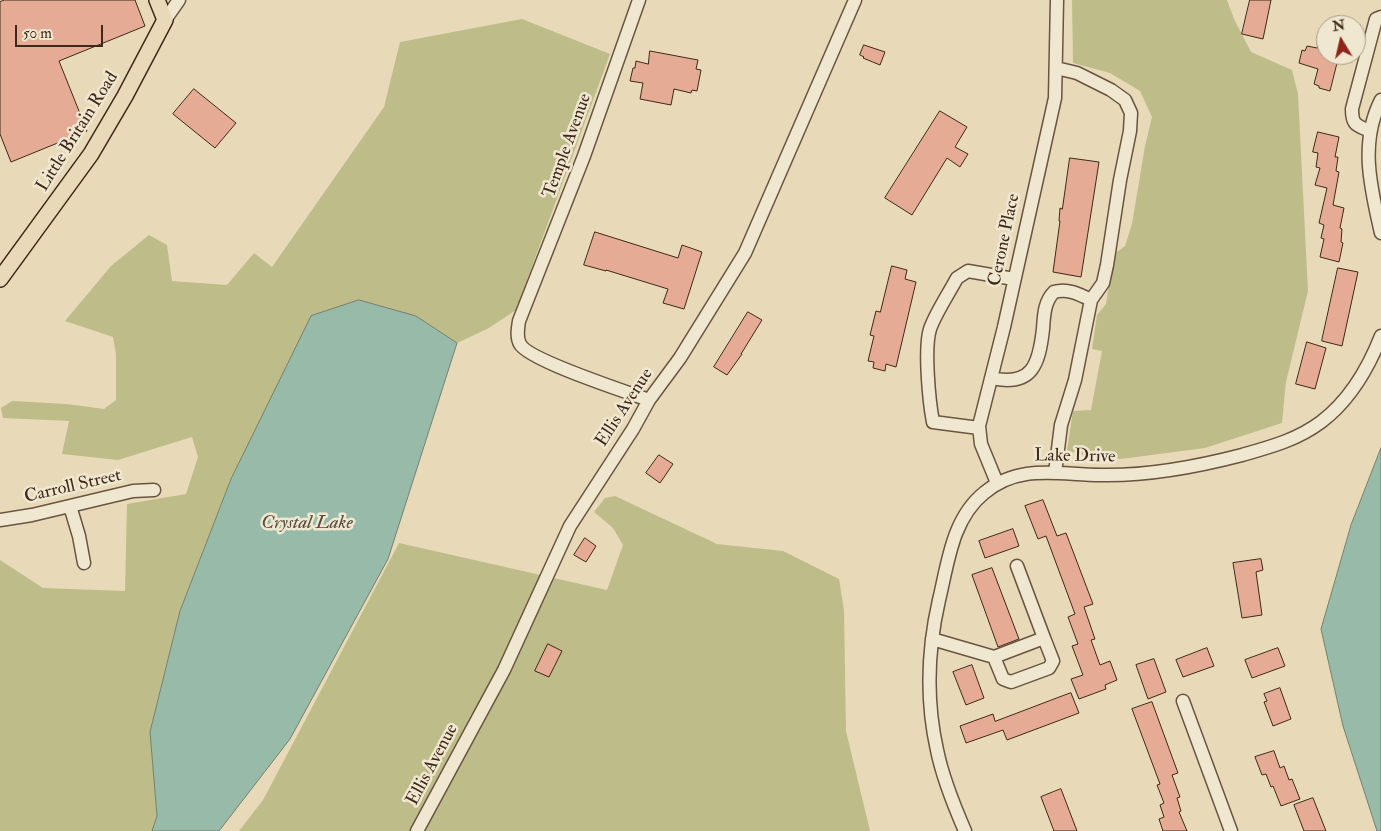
<!DOCTYPE html>
<html>
<head>
<meta charset="utf-8">
<style>
  body { margin:0 }
  #map { position:relative; width:1381px; height:831px; overflow:hidden; background:#e8dab8; font-family:"IM FELL Double Pica",serif }
  canvas { display:block }
  .north { position:absolute; left:1316px; top:15px; width:50px; height:50px; box-sizing:border-box; background:#f0e7d1; border:1px solid #a99b87; border-radius:50%; rotate:351deg; font-size:14px; font-weight:700; line-height:20px; text-align:center; color:#3f2819 }
  .north::after { content:''; display:block; margin:auto; width:18px; height:22px; background:#8f2418; clip-path:polygon(50% 0,100% 100%,50% 72%,0 100%) }
  .scale { position:absolute; left:15px; top:25px; width:88px; height:22px; box-sizing:border-box; border:2px solid #3f2819; border-top:0; padding-left:6px; font-size:15px; line-height:18px; white-space:nowrap; color:#3f2819; -webkit-text-stroke:4px #f0e7d1; paint-order:stroke }
</style>
</head>
<body>
<div id="map">
<canvas width="1381" height="831"></canvas>
<div class="north">N</div>
<div class="scale">50 m</div>
</div>
<script>
const g = document.querySelector('canvas').getContext('2d');
g.lineJoin = 'round';
function fillPath(path, color) { g.fillStyle = color; g.fill(path, 'evenodd'); }
function stroke(path, color, width, dash) { g.strokeStyle = color; g.lineWidth = width; g.lineCap = dash ? 'butt' : 'round'; g.setLineDash(dash || []); g.stroke(path); }
function drawText(font, color, halo, rows, align = 'center') {
  g.font = font + ' "IM FELL Double Pica",serif'; g.lineWidth = 5; g.setLineDash([]); g.textBaseline = 'middle'; g.strokeStyle = halo; g.fillStyle = color; for (const [text, x, y, turn = 0] of rows) {
    g.save(); g.translate(x, y); g.rotate((+turn || 0) * Math.PI / 180); g.textAlign = isNaN(turn) ? turn : align; if (halo) g.strokeText(text, 0, 0); g.fillText(text, 0, 0); g.restore();
  }
}
fillPath(new Path2D(`
  M1072,0H1227L1234,19L1251,52L1292,70L1298,94L1308,291L1286,382L1282,423L1205,448L1121,459L1081,455L1067,450L1073,411L1091,410L1102,351L1092,349L1097,315L1106,304L1114,254L1125,246L1132,224L1145,146L1152,117L1140,91L1110,73L1073,63Z
  M522,19L610,54L516,310L489,328L457,343L416,316L231,479L180,611L150,732L157,816L152,831H0V560L43,588L125,591L127,504L186,494L198,457L192,437L118,460L62,454L69,421L3,418L1,408L12,401L67,404L104,409L116,400V354L113,337L65,321L111,266L149,235L167,245L172,281L227,285L254,253L272,267L384,107L400,42Z
  M615,496L717,544L783,551L839,579L844,610L846,731L870,831H239L263,800L399,543L607,590L623,545L613,528L594,512L605,498Z`), '#bebd89');
const water = new Path2D(`
  M359,300L416,316L457,343L388,559L290,739L219,831H152L157,816L150,732L180,611L231,479L311,316Z
  M1381,448V831H1377L1343,726L1321,629L1351,525Z`);
fillPath(water, '#98bba9');
stroke(water, '#74806f', 1);
const building = new Path2D(`
  M5,0H135L145,26L59,61L87,131L11,162L0,134V2Z
  M1250,0H1271L1263,39L1242,34Z
  M1323,25L1326,26V55H1339L1330,91L1319,88V86L1314,84L1318,69L1299,63L1302,50L1305,51L1307,46L1317,48Z
  M864,45L885,52L880,65L863,58L864,57L860,55Z
  M650,51L698,60L696,69L701,70L697,91L692,90L691,93L674,89L671,105L640,99L643,83L630,81L633,68H635L636,61L648,64Z
  M194,89L236,123L215,148L173,114Z
  M940,111L967,127L955,147L968,154L960,167L947,158L912,215L885,198Z
  M1318,132L1339,137L1335,157H1338L1336,171L1339,172L1333,205L1344,208L1340,228L1342,229L1341,242L1343,243L1339,262L1320,257L1324,239L1321,238L1324,225L1319,223L1327,188L1315,185L1320,168L1316,167L1318,153L1313,152Z
  M1070,158L1099,162L1081,277L1053,272L1060,221H1059L1060,208L1062,209Z
  M595,232L678,258L682,245L702,252L684,309L663,303L668,289L606,270V271L584,265Z
  M892,266L907,270L905,279L916,282L896,367L886,364L885,371L873,368L874,362L868,361L874,336L870,335L876,311L880,312Z
  M1338,268L1358,272L1342,346L1322,341Z
  M748,312L762,320L741,354H742L727,375L714,367Z
  M1307,342L1326,348L1315,389L1296,384Z
  M659,455L673,464L660,483L646,473Z
  M1043,500L1057,536L1066,533L1093,604L1084,607L1095,639L1091,640L1100,665L1110,661L1117,680L1105,685L1106,689L1079,699L1071,679L1083,675L1072,646L1078,644L1068,617L1075,614L1046,536L1038,539L1025,506Z
  M1013,529L1019,546L985,558L979,541Z
  M585,538L596,546L586,562L574,555Z
  M1261,559L1263,570L1256,572L1262,615L1242,618L1233,563Z
  M992,568L1019,639L998,647L972,575Z
  M548,644L562,651L549,677L535,671Z
  M1207,648L1214,666L1183,677L1176,660Z
  M1278,648L1285,666L1252,678L1245,660Z
  M1154,659L1166,692L1148,699L1136,665Z
  M972,665L984,698L966,705L953,672Z
  M1280,688L1291,719L1273,726L1264,702L1267,701L1264,694Z
  M1071,693L1079,713L1007,740L1003,730L966,743L960,726L993,714L995,721Z
  M1152,702L1178,773L1172,775L1180,797L1177,798L1181,811L1179,812L1187,831H1163L1159,819L1164,817L1160,805L1164,803L1157,785L1160,784L1132,709Z
  M1274,751L1280,768L1284,766L1289,780L1292,779L1300,799L1281,806L1273,786L1271,787L1266,774L1262,775L1255,757Z
  M1061,789L1077,831H1054L1041,797Z
  M1313,798L1326,831H1304L1294,805Z`);
fillPath(building, '#e5ab95');
stroke(building, '#3f2819', 1);
const minor = new Path2D(`
  M639,0L584,156L519,321C518,328 516,337 520,344C528,360 627,392 649,400
  M165,20L179,0
  M1381,100C1359,143 1371,189 1381,233
  M1370,131C1356,125 1352,125 1352,109L1376,19L1381,17
  M991,378C1032,387 1039,365 1043,329C1044,316 1044,302 1054,292C1067,288 1079,294 1091,300
  M979,428L933,422C929,401 924,348 930,329C935,314 949,293 957,278L968,271L1014,279
  M1055,473L1061,425L1075,380L1091,300L1103,283L1107,265L1120,180L1130,131L1131,113L1125,100L1111,90L1077,73L1056,68
  M997,483L981,444L979,426L1004,327L1055,98L1057,0
  M70,506L79,536L84,563
  M0,520L32,515L133,491L154,490
  M932,639L994,657L1044,638L1017,566
  M994,657L1003,679L1011,682L1049,668L1053,661L1044,638
  M1183,701L1231,831
  M417,831L504,670L570,526L633,429L649,400L680,358L745,253L855,0
  M965,831C955,808 942,775 937,750C926,701 928,648 939,600C948,563 952,519 984,493C1020,463 1059,475 1101,475C1149,476 1196,467 1242,455C1270,447 1297,440 1321,422C1349,401 1368,369 1381,336`);
const major = new Path2D(`
  M0,279L91,154L125,96L165,20L157,0`);
stroke(minor, '#695441', 15);
stroke(major, '#3f2819', 18);
stroke(minor, '#f0e7d1', 12);
stroke(major, '#e8dab8', 15);
drawText('18px', '#3f2819', '#f0e7d1', [
  ["Little Britain Road",78,132,-58],
  ["Temple Avenue",568,146,-70],
  ["Cerone Place",1005,240,-78],
  ["Ellis Avenue",625,408,-57],
  ["Lake Drive",1075,457,1],
  ["Carroll Street",73,487,-13],
  ["Ellis Avenue",433,765,-62]
]);
drawText('italic 19px', '#554d3d', '#f0e7d1', [
  ["Crystal Lake",307,524]
]);
</script>
</body>
</html>
